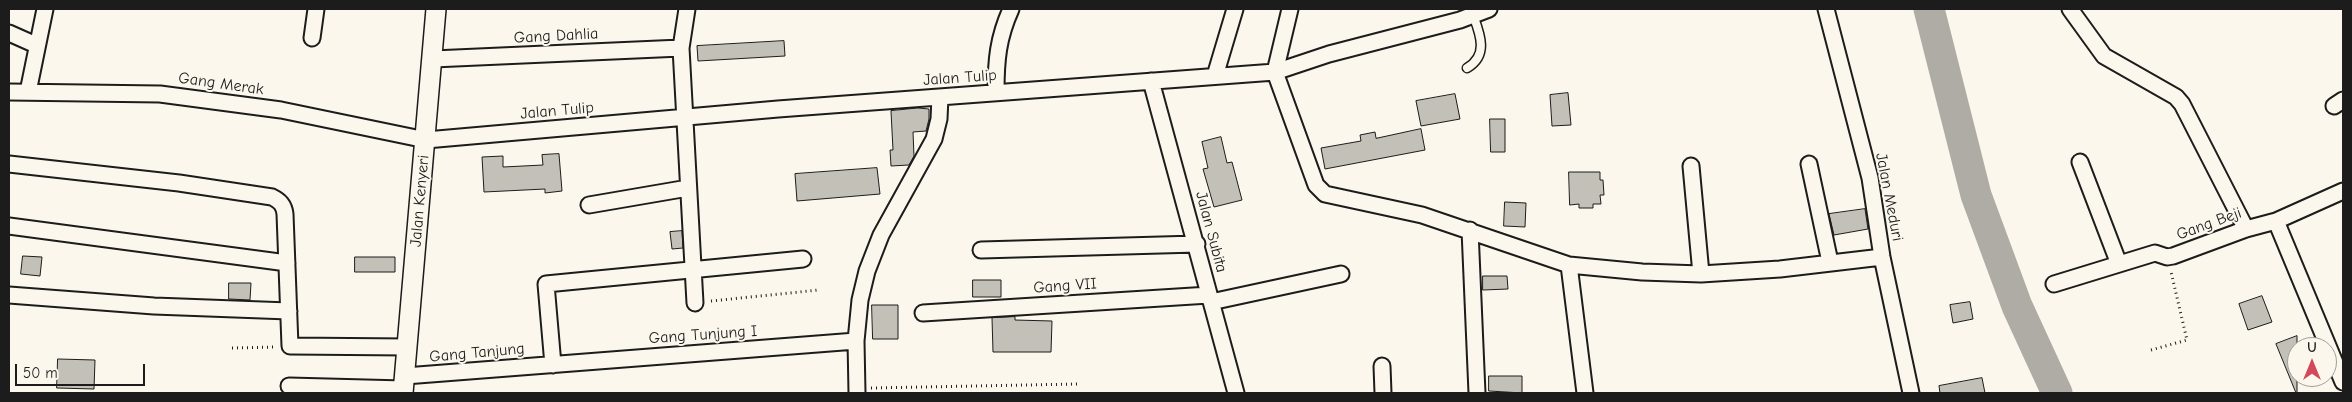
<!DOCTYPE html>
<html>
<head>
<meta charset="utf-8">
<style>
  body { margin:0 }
  #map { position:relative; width:2352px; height:402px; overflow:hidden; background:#fbf7ec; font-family:"Comic Neue",sans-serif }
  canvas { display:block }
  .frame { position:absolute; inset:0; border:10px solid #1c1c1c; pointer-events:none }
  .north { position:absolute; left:2287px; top:337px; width:50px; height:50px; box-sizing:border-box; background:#fbf7ec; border:1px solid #a29f99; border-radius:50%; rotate:0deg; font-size:14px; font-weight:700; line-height:20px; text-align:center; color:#1c1c1c }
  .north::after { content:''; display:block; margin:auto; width:18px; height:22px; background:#d1495b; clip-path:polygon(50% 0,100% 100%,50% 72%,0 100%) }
  .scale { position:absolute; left:15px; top:364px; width:130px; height:22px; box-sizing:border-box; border:2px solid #1c1c1c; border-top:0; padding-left:6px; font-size:15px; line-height:18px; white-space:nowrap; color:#1c1c1c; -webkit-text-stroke:4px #fbf7ec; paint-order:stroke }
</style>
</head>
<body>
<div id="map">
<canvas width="2352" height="402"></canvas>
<div class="frame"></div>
<div class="north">U</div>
<div class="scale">50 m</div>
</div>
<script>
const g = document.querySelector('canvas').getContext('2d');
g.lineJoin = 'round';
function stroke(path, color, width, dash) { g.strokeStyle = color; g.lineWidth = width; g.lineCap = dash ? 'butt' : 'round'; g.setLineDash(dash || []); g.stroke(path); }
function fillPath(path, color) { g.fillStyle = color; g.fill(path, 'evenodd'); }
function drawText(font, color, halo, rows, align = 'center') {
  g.font = font + ' "Comic Neue",sans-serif'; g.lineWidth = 4; g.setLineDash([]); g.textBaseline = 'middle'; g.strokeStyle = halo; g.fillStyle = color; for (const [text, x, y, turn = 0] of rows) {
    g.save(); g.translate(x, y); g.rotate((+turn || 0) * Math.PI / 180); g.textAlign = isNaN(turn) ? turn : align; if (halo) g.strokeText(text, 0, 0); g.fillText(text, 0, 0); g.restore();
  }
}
stroke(new Path2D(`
  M1929,9L1976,195L2017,306L2057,393`), '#afaca5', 31);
const building = new Path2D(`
  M784,41L785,56L698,61L697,46Z
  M1568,93L1571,125L1552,126L1550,95Z
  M1455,94L1460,119L1421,126L1416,101Z
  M918,108L929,109V119L926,131L913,132L914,156L909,165L891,166L890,150H893L891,111Z
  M1490,119H1505V152H1491Z
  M1421,129L1425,150L1325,169L1321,148L1361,141L1360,135L1375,132L1376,138Z
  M1221,137L1227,163L1232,162L1242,200L1214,207L1203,169L1208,168L1202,142Z
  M559,154L562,191L545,193V189L484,192L482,157L503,156V167L543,165L542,155Z
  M877,168L880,194L797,201L795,174Z
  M1569,172H1600V180H1603L1604,195H1600L1601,204H1593V208H1579V204L1570,205Z
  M1505,202L1526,203L1525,227L1504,226Z
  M1865,209L1868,229L1834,235L1829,214Z
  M682,231L683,248L672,249L670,232Z
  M23,256L42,257L40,276L21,274Z
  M355,257H395V272H355Z
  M1483,276H1507L1508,289L1483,290Z
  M973,280H1001V297H973Z
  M229,283H251L250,300L229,299Z
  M2262,296L2272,322L2248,330L2239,304Z
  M1970,302L1973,319L1953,323L1950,305Z
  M872,305H898V339H873Z
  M1015,317V320L1052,321L1051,352H993L992,318Z
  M2297,336V393H2296L2276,344Z
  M58,359L95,360L94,389L57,388Z
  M1489,376H1522V393L1489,391Z
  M1982,378L1985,393H1940L1939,386Z`);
fillPath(building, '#c3c0b8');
stroke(building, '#1c1c1c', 1);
const service = new Path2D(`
  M1467,68C1489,55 1480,34 1473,15`);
const minor = new Path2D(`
  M687,9L681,48L695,303
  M1290,9L1275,72L1316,185L1325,194L1422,215L1569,265L1642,272L1701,274L1780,269L1882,257
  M1826,9L1870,178L1882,257L1911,393
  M2070,9L2104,56L2176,97L2182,104L2246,229
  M9,33L36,45
  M312,38L316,9
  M433,59L681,48
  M1215,76L1235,9
  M1151,81L1236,393
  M9,92L160,94L281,110L426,140L778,109L1275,72L1329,54L1460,20L1489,9
  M28,92L45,9
  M996,92C996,60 998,38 1011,9
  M2334,106L2343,100
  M2080,162L2119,264
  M9,164L179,183L272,197C280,201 284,205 285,214L290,346L408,347
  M1809,164L1830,262
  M1691,166L1701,274
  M589,205L688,188
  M2276,221L2343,382
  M9,226L287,263
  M1470,230L1477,393
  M981,250L1197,244
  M1569,265L1585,393
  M2054,284L2155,253L2167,257L2173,256L2246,229L2276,221L2343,191
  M9,295L154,306L289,311
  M1211,302L1341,274
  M923,313L1209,295
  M553,365L546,284L803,259
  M1382,366L1383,393
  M405,376L856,341
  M289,386L404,389
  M857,393L856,341L860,300L867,271L881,235L934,139L939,119L940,97`);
const tertiary = new Path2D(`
  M403,393L436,9`);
stroke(service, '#1c1c1c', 11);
stroke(minor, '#1c1c1c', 19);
stroke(tertiary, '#1c1c1c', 22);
stroke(new Path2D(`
  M711,301L819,290
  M232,348L275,347
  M2151,350L2187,340L2171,272
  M871,388L1078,384`), '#1c1c1c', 3, [1, 4]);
stroke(service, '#fbf7ec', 8);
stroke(minor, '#fbf7ec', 15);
stroke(tertiary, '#fbf7ec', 19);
drawText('16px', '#1c1c1c', '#fbf7ec', [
  ["Gang Dahlia",556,36,-3],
  ["Jalan Tulip",960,78,-4],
  ["Gang Merak",221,84,8],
  ["Jalan Tulip",557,111,-5],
  ["Jalan Meduri",1889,197,79],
  ["Jalan Kenyeri",420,201,-85],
  ["Gang Beji",2209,224,-20],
  ["Jalan Subita",1211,232,75],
  ["Gang VII",1065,286,-4],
  ["Gang Tunjung I",703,335,-4],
  ["Gang Tanjung",477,353,-5]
]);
</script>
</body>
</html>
